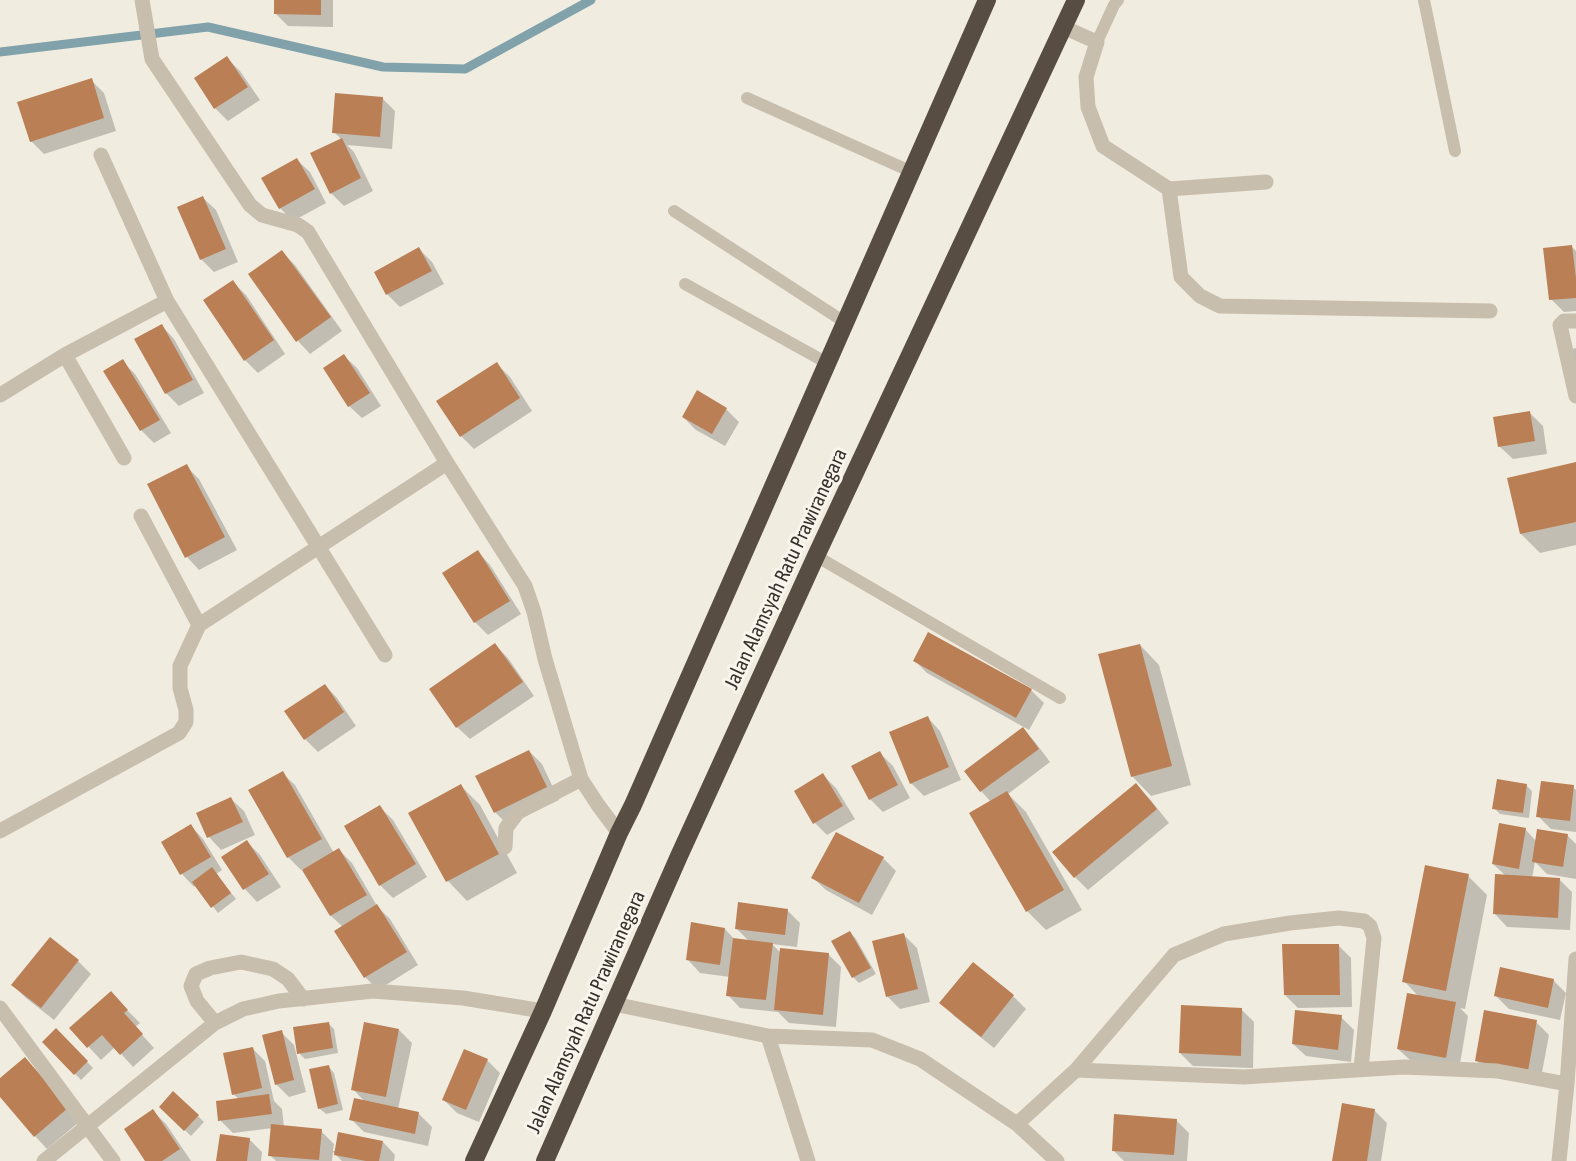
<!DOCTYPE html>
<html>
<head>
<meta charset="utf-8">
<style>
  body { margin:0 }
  canvas { display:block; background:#f1ece0 }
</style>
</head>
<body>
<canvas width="1576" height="1161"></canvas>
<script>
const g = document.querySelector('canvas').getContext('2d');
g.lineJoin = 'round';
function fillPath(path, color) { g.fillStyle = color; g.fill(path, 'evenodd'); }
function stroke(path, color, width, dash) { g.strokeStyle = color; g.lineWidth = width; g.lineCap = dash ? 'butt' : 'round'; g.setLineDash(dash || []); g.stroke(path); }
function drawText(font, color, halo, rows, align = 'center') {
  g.font = font + ' "Asap Condensed",sans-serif'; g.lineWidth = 6; g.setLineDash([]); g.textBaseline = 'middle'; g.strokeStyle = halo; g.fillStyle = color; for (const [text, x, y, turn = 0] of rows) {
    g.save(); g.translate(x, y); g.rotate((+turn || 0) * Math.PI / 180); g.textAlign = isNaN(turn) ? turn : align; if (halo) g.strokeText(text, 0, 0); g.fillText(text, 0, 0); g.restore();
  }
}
fillPath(new Path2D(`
  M276,0H333V27L288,26L275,13Z
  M227,58L240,71L260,100L228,121L215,108Z
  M91,80L104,93L116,131L44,154L31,141Z
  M382,98L395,111L392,149L347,145L354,152L373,191L344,206L331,193L342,140L334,132Z
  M297,160L310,172L326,203L293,221L280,208Z
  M203,198L216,210L238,262L214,272L201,259Z
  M1572,247L1576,251V311L1564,312L1551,299Z
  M419,249L432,262L444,284L400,307L388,295L376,273Z
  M282,252L295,265L342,331L310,354L298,341L250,275Z
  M233,282L246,295L285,354L258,373L245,360Z
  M162,326L174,339L204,393L179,406L166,393L136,339Z
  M1576,348V364L1572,349Z
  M344,356L357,368L381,406L362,418L349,406Z
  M122,361L135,374L171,433L154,443L141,430Z
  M497,364L510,377L532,411L474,449L461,436Z
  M726,409L739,422L725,446L696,430L683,417Z
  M1530,413L1543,426L1547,454L1513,459L1500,447Z
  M1576,464V545L1540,553L1521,534Z
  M186,466L199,479L237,550L199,570L187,557L149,485Z
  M478,552L490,565L521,614L488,635L475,622Z
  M495,645L508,658L534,696L470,739L457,727Z
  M1140,645L1159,665L1191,785L1151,796L1132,776Z
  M915,661L1031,690L1044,703L1029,730L927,673Z
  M325,685L337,698L356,726L318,752L305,739Z
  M928,718L940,731L961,780L924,796L911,783Z
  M1023,729L1035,742L1050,762L1008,794L1026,812L1082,910L1046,930L1027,911L991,802L981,791Z
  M529,751L542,764L559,800L508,825L495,812Z
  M880,753L893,766L910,798L883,812L870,799Z
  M282,773L295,785L334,853L339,850L352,863L377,906L390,919L418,965L378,990L365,977L343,927L331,916L304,869L301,870L288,857L250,791Z
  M823,775L836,788L855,819L827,835L815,823Z
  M1136,785L1149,798L1169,823L1088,890L1075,877Z
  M1526,785L1532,791L1529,818L1500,814L1494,808Z
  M461,786L480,805L517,873L467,901L448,881L410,813Z
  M1573,787L1576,790V832L1551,829L1538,816Z
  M231,799L244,811L255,835L221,850L209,837Z
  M380,807L393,820L427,877L393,898L380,885Z
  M191,826L203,839L222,870L216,874L236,899L218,913L196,885L194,887L182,874Z
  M1525,829L1536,841L1567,835L1576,844V879L1547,874L1535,862L1532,878L1559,879L1572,892L1570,930L1507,927L1495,914L1506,876L1493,864Z
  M247,842L260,855L281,887L257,902L245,889L223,857Z
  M883,858L896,871L872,915L826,890L813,878Z
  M1468,876L1487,895L1465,1009L1460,1008L1468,1016L1459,1070L1411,1061L1398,1049L1419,997L1404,981Z
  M787,910L800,923L797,947L772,944L781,953L828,954L841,967L836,1027L789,1023L778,1012L740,1008L728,995L730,977L700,973L688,960L725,929L735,940L749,941L736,928Z
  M850,932L856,939L876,974L859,983L853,977Z
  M904,935L917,948L930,1002L900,1009L887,996Z
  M50,939L78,961L91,974L54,1020L26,998L13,985Z
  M1338,945L1351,958L1352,1007L1298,1008L1285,995Z
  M974,964L1013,996L1026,1009L994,1048L954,1016L942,1003Z
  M1553,980L1566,993L1560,1020L1509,1009L1496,996Z
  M123,1006L140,1023L135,1027L154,1048L133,1067L115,1047L101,1060L71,1028Z
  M1241,1009L1254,1022L1253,1068L1193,1066L1180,1053Z
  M1341,1017L1354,1030L1351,1062L1306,1056L1293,1044Z
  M1536,1022L1549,1035L1540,1083L1489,1073L1476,1060Z
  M328,1023L334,1029L338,1053L305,1059L298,1052Z
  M56,1030L93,1068L81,1080L45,1042Z
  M399,1030L412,1043L398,1109L419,1114L432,1127L428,1146L364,1132L351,1119L365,1102L353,1089Z
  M281,1032L294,1045L306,1092L289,1097L276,1084Z
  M252,1048L265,1061L274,1101L282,1109L284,1127L321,1131L334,1144L333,1151H336L383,1142L395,1155L394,1161H342L333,1152L332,1161H276L270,1155L273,1128L233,1133L220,1120L239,1099L233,1094Z
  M25,1059L38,1072L79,1122L47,1149L35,1136L0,1095V1080Z
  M487,1060L500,1073L479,1122L457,1113L444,1100Z
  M328,1066L334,1073L343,1110L326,1114L319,1108Z
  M1374,1110L1387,1123L1381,1161H1334Z
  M153,1111L166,1124L191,1161H147Z
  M167,1113L198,1116L204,1122L191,1136Z
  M1176,1120L1189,1133L1187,1161H1124L1113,1150Z
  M249,1139L262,1152L261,1161H217Z`), '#0003');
stroke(new Path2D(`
  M0,52L208,27L383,67L465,69L591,0`), '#81a2ab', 9);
fillPath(new Path2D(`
  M274,0H321V15L274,14Z
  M227,56L248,87L214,109L194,78Z
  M92,78L104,118L30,142L17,102Z
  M335,93L383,97L380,137L332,133Z
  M342,138L361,178L330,194L310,153Z
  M297,158L315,189L279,209L261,178Z
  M203,196L226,249L200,260L177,207Z
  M1572,245L1576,278V298L1549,300L1543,248Z
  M419,247L432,271L386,295L374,272Z
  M282,250L331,317L296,342L248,274Z
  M233,280L274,340L244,361L203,300Z
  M162,324L193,380L165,394L134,339Z
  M344,354L370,393L348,407L323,368Z
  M123,359L160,420L140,431L103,371Z
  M497,362L520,398L460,437L436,401Z
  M697,390L727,408L712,434L682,417Z
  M1530,411L1535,441L1498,447L1493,417Z
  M1576,462V522L1520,534L1507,478Z
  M187,464L225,537L185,558L147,484Z
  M478,550L510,601L474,623L442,573Z
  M928,632L1032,689L1016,718L913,661Z
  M495,643L523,682L456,728L429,689Z
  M1140,644L1172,766L1131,777L1098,654Z
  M325,684L344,712L304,740L284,711Z
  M928,716L949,767L910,784L889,732Z
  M1023,727L1039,749L980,792L964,771Z
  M529,750L547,787L494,813L475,776Z
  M880,751L898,785L869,800L851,766Z
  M283,771L322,839L287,858L248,790Z
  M823,773L843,806L813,824L794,791Z
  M1497,779L1527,784L1523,813L1492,809Z
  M1541,781L1574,785L1570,821L1536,817Z
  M1136,783L1157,809L1074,878L1052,852Z
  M461,784L499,854L446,882L408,813Z
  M1007,791L1064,890L1026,912L969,813Z
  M231,797L243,822L207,838L196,813Z
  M380,805L416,864L379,886L344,826Z
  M1499,823L1526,828L1519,869L1492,864Z
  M191,824L211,857L180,875L161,842Z
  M1537,829L1568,834L1563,867L1532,862Z
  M836,832L884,857L859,903L811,878Z
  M247,840L269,874L243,890L221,857Z
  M339,848L367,895L330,916L302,870Z
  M1425,865L1469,874L1446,991L1402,982Z
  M212,867L231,893L211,908L192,882Z
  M1495,874L1560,878L1558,918L1493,914Z
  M738,902L788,909L785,935L735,929Z
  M377,904L407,952L364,978L334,931Z
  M691,922L725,928L720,965L686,960Z
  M850,931L871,968L852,978L831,941Z
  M904,933L918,989L886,997L872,941Z
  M50,937L79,960L41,1008L11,985Z
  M733,938L773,943L766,1000L726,996Z
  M1282,944H1339L1340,995H1284Z
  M780,948L829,953L823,1015L774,1010Z
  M973,962L1014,995L981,1037L939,1003Z
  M1500,967L1554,979L1548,1008L1494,996Z
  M111,991L128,1010L124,1013L143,1034L120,1055L102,1035L87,1048L69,1028Z
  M1407,993L1456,1002L1446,1058L1397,1049Z
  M1181,1005L1242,1008L1241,1056L1179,1053Z
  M1295,1010L1342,1015L1338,1050L1292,1044Z
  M1484,1010L1537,1020L1528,1071L1475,1061Z
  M329,1022L333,1048L297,1054L293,1027Z
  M364,1022L399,1029L386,1097L351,1090Z
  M56,1028L88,1061L74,1075L42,1042Z
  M282,1030L294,1080L275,1085L262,1035Z
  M253,1047L262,1088L232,1095L223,1053Z
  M464,1049L488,1059L466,1110L442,1100Z
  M25,1057L68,1108L34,1137L0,1097V1078Z
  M329,1065L338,1104L318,1109L309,1069Z
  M173,1091L199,1115L184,1131L159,1107Z
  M269,1094L272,1114L218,1121L216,1101Z
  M354,1098L419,1112L415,1134L349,1120Z
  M1342,1103L1375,1109L1367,1161H1332Z
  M153,1109L180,1149L162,1161H145L124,1129Z
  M1114,1114L1177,1119L1174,1155L1112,1151Z
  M271,1124L322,1129L319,1160L268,1156Z
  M338,1132L383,1141L379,1161H366L334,1155Z
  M220,1134L250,1138L247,1161H216Z`), '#ba7f54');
stroke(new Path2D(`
  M1424,0L1455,151
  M1097,42L1114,5L1118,0
  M747,98L912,172
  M674,211L846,323
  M685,284L827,363
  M816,556L1060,698`), '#c8bead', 12);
stroke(new Path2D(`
  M142,0L152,59L250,205L262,215L298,225L308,232L447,463L525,586L534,612L545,659L581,779L598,805L619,833
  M1063,27L1097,42L1086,77L1088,107L1103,146L1169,189L1181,277L1200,296L1220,306L1490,311
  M101,155L167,301
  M1169,189L1266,182
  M1576,321H1564L1560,325L1576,396
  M65,355L124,458
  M0,395L65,355L167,301L385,655
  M141,516L199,625
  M0,831L179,733L186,722V710L180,688V666L199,625L447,463
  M505,847L506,828L518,812L581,779
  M614,1004L768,1036L872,1040L920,1059L1017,1124L1057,1161
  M0,1008L113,1161
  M215,1023L197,1001L191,986L196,974L210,968L241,962L273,969L288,979L303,999
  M768,1036L808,1161
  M1076,1070L1244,1077L1404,1067L1497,1071L1567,1084
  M1017,1124L1076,1070L1174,955L1224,934L1290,923L1339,918L1364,921L1370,926L1374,938L1361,1069
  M44,1161L215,1023L243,1009L279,1001L373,991L463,998L543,1011
  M1559,1161L1567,1084L1576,959`), '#c8bead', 15);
stroke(new Path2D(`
  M474,1161L543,1011L619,833L633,805L987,0
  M545,1161L679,856L816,556L1076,0`), '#574d43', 18);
drawText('20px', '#37312b', '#f9f5ec', [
  ["Jalan Alamsyah Ratu Prawiranegara",786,569,-65],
  ["Jalan Alamsyah Ratu Prawiranegara",586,1012,-66]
]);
</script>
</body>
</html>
